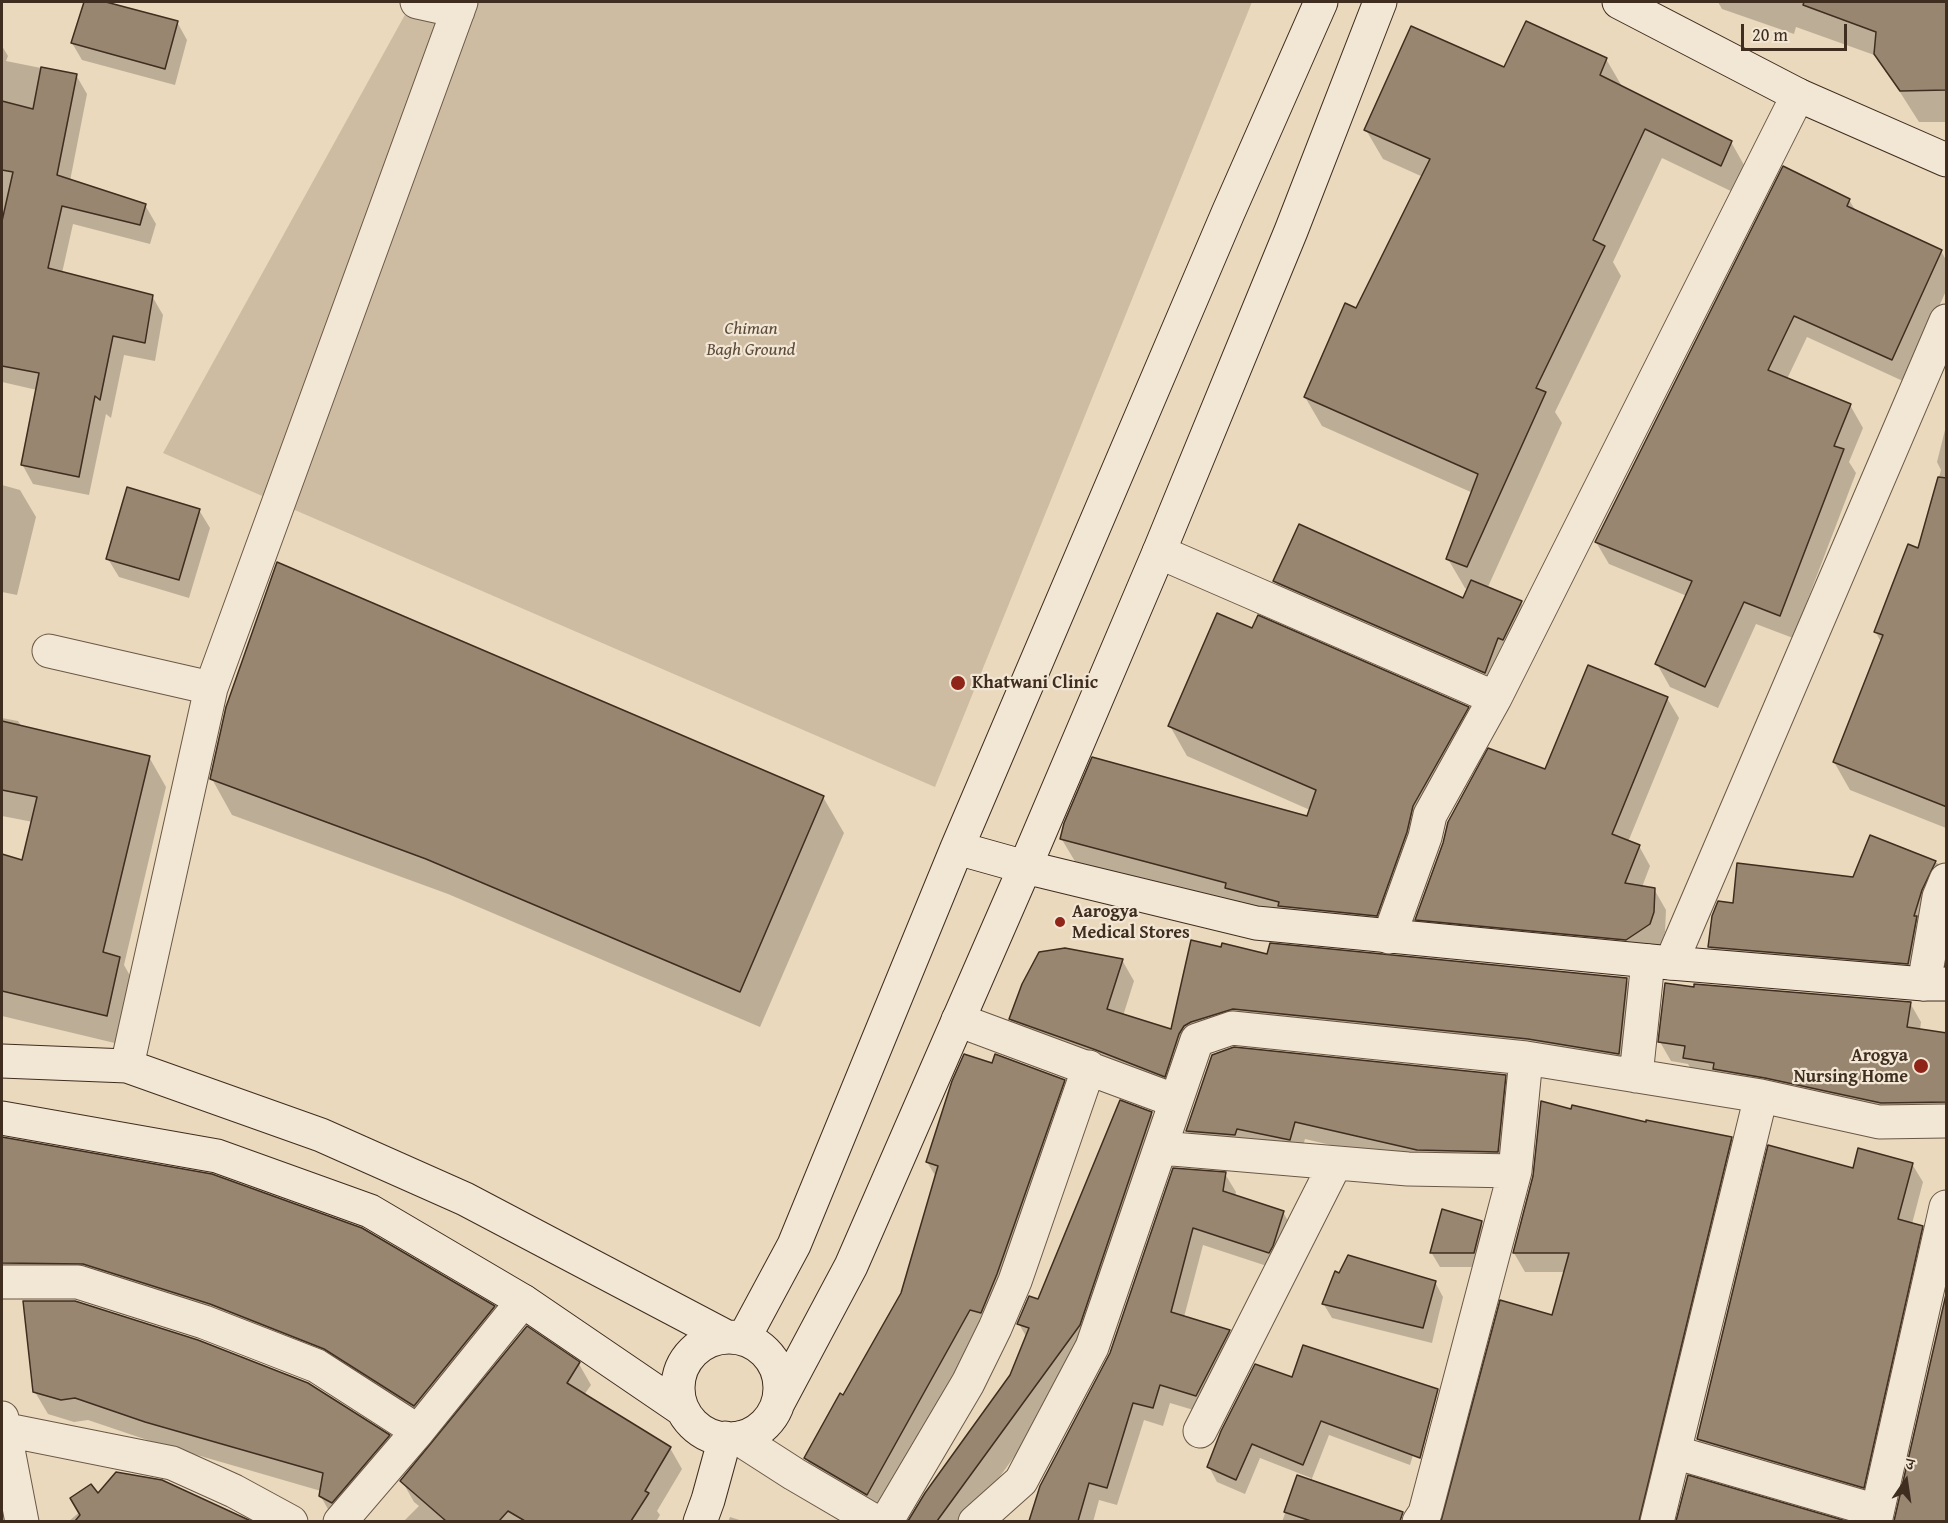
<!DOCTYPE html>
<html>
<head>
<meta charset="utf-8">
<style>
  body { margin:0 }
  #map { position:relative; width:1948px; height:1523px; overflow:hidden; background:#ebd9bd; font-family:"Gentium Book Plus","Noto Serif Devanagari",serif }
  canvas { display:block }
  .frame { position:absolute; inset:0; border:3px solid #3f2d1f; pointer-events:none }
  .north { position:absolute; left:1876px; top:1451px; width:60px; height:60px; -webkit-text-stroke:4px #f2e6d4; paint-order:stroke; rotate:13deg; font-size:16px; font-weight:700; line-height:24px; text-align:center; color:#3f2d1f }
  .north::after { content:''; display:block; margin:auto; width:21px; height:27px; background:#3f2d1f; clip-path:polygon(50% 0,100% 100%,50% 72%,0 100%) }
  .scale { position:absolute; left:1741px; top:24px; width:106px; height:27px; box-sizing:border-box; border:3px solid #3f2d1f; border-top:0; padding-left:8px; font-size:18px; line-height:21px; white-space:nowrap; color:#3f2d1f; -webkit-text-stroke:4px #f2e6d4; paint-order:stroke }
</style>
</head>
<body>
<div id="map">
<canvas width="1948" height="1523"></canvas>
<div class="frame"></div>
<div class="north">उ</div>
<div class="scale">20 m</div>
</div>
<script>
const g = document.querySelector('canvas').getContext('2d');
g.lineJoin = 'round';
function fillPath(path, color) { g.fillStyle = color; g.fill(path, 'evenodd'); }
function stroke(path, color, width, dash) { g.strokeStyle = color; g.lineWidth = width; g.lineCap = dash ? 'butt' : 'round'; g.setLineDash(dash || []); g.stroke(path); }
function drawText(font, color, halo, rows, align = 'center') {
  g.font = font + ' "Gentium Book Plus",serif'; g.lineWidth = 4.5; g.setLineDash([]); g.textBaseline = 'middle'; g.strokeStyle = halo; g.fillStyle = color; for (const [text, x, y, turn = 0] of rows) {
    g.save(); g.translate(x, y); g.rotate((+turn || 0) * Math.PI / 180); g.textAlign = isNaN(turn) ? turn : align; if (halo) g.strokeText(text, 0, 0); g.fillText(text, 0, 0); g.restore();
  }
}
fillPath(new Path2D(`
  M412,2H1252L935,787L163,453Z`), '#cebca2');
fillPath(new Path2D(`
  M86,2H100L177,22L187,40L175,85L82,60L72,43Z
  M1718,2H1946V122H1919L1877,56L1796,27L1794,34L1722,9Z
  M2,46L8,56L6,61L76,75L87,94L70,181L145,205L156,224L150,244L73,224L62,273L152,296L163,315L155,361L124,355L111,418L106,414L89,495L33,484L22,464L37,390L2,382Z
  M1606,59L1623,88L1731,142L1748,172L1737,194L1662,158L1613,262L1621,276L1555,412L1562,423L1487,589L1521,603L1535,627L1499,697L1289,606L1275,581L1464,600L1468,590L1465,588L1448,559L1473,493L1322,426L1305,397L1357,310L1423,177L1383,159L1366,130L1505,69Z
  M1849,200L1856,211L1941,251L1946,260V291L1905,382L1807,337L1787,379L1850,405L1863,428L1849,462L1856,473L1793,638L1756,624L1718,708L1670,687L1657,664L1687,596L1609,564L1596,542Z
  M1946,426V828L1850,790L1834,762L1881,642L1875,631L1919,550L1941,470L1937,462Z
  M2,485L20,490L36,517L17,595L2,592Z
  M199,510L210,528L189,598L119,577L108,559Z
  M1253,630L1468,708L1485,738L1430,837L1394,945L1079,868L1061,838L1308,818L1310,810L1187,756L1170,726Z
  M1667,698L1679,718L1628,842L1639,846L1650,866L1642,887L1654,889L1666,910L1665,932L1661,944L1637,959L1428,939L1417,919L1546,770Z
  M2,718L18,721L22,727L149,757L166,787L124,965L137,988L123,1045L2,1016V855L24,861L33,822L2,816Z
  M212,779L823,797L844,833L760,1027L448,894L232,815Z
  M1871,837L1939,864L1946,877L1920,985L1722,969L1710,947L1734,905L1854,878Z
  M1269,956L1626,979L1639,1000L1631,1074L1246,1030L1191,1055L1176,1097L1022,1040L1010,1019L1122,960L1134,981L1123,1016L1172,1031Z
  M1695,989L1910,1003L1921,1022L1920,1030L1946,1034V1121L1696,1077L1688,1064L1671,1061L1660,1042Z
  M1213,1056L1505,1076L1515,1094L1508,1169L1428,1168L1305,1139L1300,1157L1197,1149L1187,1131Z
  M993,1065L1064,1081L1079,1107L1012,1301L882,1520L821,1484L806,1458L843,1397L902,1293L936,1177L927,1162Z
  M1572,1111L1731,1139L1742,1158L1653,1522H1443L1553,1317L1565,1272H1525L1514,1253Z
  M1151,1113L1165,1137L1092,1349L967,1522H910L926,1494L1012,1376L1027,1338L1019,1324L1039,1301Z
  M2,1138L212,1176L494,1307L510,1335L431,1433L342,1377L101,1292L2,1296Z
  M1912,1164L1923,1182L1912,1224L1922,1227L1932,1245L1873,1505L1709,1457L1698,1439L1854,1169Z
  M1225,1174L1236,1192L1235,1196L1283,1212L1293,1230L1279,1270L1203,1245L1184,1317L1229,1331L1239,1349L1207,1414L1170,1403L1163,1426L1144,1420L1117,1505L1099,1500L1093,1522H1031L1041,1486L1111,1354Z
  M1481,1223L1490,1238L1482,1267H1440L1431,1252Z
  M1435,1282L1443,1297L1432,1343L1332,1318L1323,1303Z
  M1946,1297V1522H1896Z
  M579,1364L591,1385L584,1395L670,1448L682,1469L657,1511L660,1515L656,1522H403L419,1506L414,1502L402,1481Z
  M1293,1379L1430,1400L1410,1465L1329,1435L1311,1481L1385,1507L1394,1522H1282L1298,1476L1310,1481L1311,1478L1260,1458L1245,1494L1217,1482L1209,1467Z
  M35,1392L389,1436L402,1459L333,1518L320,1495L321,1491L159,1444L88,1420L74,1422L48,1414Z
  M2,1467L13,1522H2Z
  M1689,1477L1841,1522H1678Z
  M98,1496L229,1511L235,1522H68Z
  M730,1517L746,1522H728Z`), '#0003');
const building = new Path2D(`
  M84,2H106L178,21L165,69L71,43Z
  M1804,2H1947V90L1900,91L1874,54L1876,32L1803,5Z
  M1526,21L1607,58L1600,75L1732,141L1721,166L1645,129L1593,240L1605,246L1536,388L1546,392L1467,567L1446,559L1478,474L1304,397L1345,303L1356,308L1430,159L1364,130L1411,26L1504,67Z
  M41,67L77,74L57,175L146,204L140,225L62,206L48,268L153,295L145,343L113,336L100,400L95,396L79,477L21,465L39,373L2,366V221L13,172L2,170V101L33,109Z
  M1783,166L1850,199L1847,206L1942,250L1892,360L1794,316L1768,370L1851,404L1834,446L1844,449L1780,616L1744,602L1705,687L1655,664L1692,581L1595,542Z
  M1938,477L1947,478V807L1833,762L1883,635L1874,632L1908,544L1918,548Z
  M127,487L200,509L179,580L106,559Z
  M1299,524L1463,598L1471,580L1522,601L1503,640L1498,638L1485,673L1273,581Z
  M277,562L824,796L740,992L426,859L210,779L226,707Z
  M1217,613L1252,628L1258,615L1469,707L1413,806L1407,832L1377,916L1278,906L1279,902L1225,888L1226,883L1060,839L1064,823L1092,757L1307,816L1316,790L1168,726Z
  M1588,665L1668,697L1612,834L1640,845L1625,883L1655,888L1654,912L1650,924L1626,940L1415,920L1443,843L1448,822L1488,748L1545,769Z
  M2,721L150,756L103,952L120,957L107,1016L2,991V854L22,860L37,797L2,790Z
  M1870,835L1936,861L1922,890L1914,916H1917L1908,964L1708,947L1712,916L1718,901L1733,903L1737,863L1853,877Z
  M1191,940L1221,947L1222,943L1267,954L1270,943L1627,978L1619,1054L1528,1039L1233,1009L1191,1022L1184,1026L1179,1034L1165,1077L1096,1050L1009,1019L1022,984L1039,952L1065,948L1123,959L1107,1009L1171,1029Z
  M1665,983L1694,987V984L1911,1002L1907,1027L1947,1033V1102L1881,1103L1765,1078L1713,1069L1714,1063L1683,1058L1685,1046L1658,1042Z
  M1234,1047L1506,1075L1498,1152L1417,1150L1295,1122L1290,1140L1237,1129L1235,1135L1186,1131L1212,1055Z
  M964,1054L992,1063L995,1054L1065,1080L997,1274L981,1313L970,1310L867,1495L804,1458L840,1393L843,1395L901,1293L938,1166L926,1162L952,1081Z
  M1120,1100L1152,1112L1080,1325L937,1521H908L925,1493L1010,1375L1029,1328L1017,1324L1029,1296L1038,1299Z
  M1541,1101L1571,1109L1572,1105L1646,1122V1120L1732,1137L1639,1521H1441L1500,1300L1552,1315L1569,1253H1513L1533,1176Z
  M2,1137L212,1174L362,1228L495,1306L414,1406L324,1349L210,1304L83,1264L2,1263Z
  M1768,1145L1853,1168L1858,1148L1913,1163L1898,1219L1923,1226L1864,1488L1697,1439Z
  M1173,1168L1226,1172L1223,1191L1284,1211L1273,1246L1269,1253L1193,1228L1171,1312L1230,1330L1196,1396L1160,1385L1153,1408L1133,1403L1107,1488L1089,1483L1078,1521H1029L1040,1486L1110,1353Z
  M1442,1209L1482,1221L1474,1253H1430Z
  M1348,1255L1436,1281L1423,1328L1322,1304L1335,1271L1339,1273Z
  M1947,1290V1521H1894Z
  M23,1301H75L198,1340L308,1383L390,1435L332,1503L319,1496L323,1473L145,1422L75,1398L61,1400L33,1392Z
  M527,1326L580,1362L567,1383L671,1447L645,1491L649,1493L631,1521H525L508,1511L499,1521H446L400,1481Z
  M1303,1345L1438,1389L1420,1458L1321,1421L1303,1465L1252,1444L1236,1480L1207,1467L1221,1431L1255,1364L1292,1377Z
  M116,1472L162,1480L251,1521H75L80,1515L70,1498L91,1484L98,1493Z
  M1297,1475L1403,1512L1400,1521H1311L1284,1512Z
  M1688,1475L1846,1521H1676Z`);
fillPath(building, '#988671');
stroke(building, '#3f2d1f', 1.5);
const street = new Path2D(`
  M417,2L458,11
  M1159,552L1495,698
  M49,651L211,688
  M1389,937L1425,837L1430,815L1495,698L1798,95
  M1671,963L1946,321
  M1924,984L1939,897L1946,880
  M958,1020L1176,1101
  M127,1066L211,688L461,2
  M1636,1076L1648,961
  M1161,1148L1408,1169L1515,1171
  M2,1282H78L204,1322L317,1366L418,1431
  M2,1418L22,1522
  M2,1429L172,1463L234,1491L291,1522
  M1200,1431L1335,1164
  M738,1438L794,1474L876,1522
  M1674,1452L1877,1511
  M340,1522L418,1431L523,1301
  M886,1522L968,1383L995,1328L1015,1281L1089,1067
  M975,1522L1021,1481L1092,1347L1197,1040L1232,1028L1526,1058L1761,1096L1879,1122L1946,1121
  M1419,1522L1425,1513L1515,1171L1526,1058
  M1657,1522L1761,1096
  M1875,1522L1946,1207`);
const secondary = new Path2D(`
  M1619,2L1798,95L1946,160
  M957,848L1025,867L1256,923L1671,963L1924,984H1946
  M2,1061L127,1066L321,1135L465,1199L725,1336
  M2,1118L217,1156L370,1211L523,1301L683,1410
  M678 1388a51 51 0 1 1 102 0a51 51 0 1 1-102 0Z
  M744,1338L794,1245L957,848L1228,213L1321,2
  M778,1403L851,1266L1025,867L1159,552L1291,231L1380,2
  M700,1522L708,1500L725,1438`);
stroke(street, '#6a5846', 35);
stroke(secondary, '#3f2d1f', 35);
stroke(street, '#f2e6d4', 33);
stroke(secondary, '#f2e6d4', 33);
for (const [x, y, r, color] of [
  [958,683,8,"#8f2418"],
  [1060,922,6,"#8f2418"],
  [1921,1066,8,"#8f2418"]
]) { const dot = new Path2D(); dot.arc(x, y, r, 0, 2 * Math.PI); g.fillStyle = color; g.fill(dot); stroke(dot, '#f2e6d4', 2); }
drawText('italic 18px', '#5c4a39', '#f2e6d4', [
  ["Chiman",751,329],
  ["Bagh Ground",751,350]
]);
drawText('bold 18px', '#3f2d1f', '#f2e6d4', [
  ["Khatwani Clinic",972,683],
  ["Aarogya",1072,912],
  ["Medical Stores",1072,933],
  ["Arogya",1908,1056,"right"],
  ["Nursing Home",1908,1077,"right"]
], 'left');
</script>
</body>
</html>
